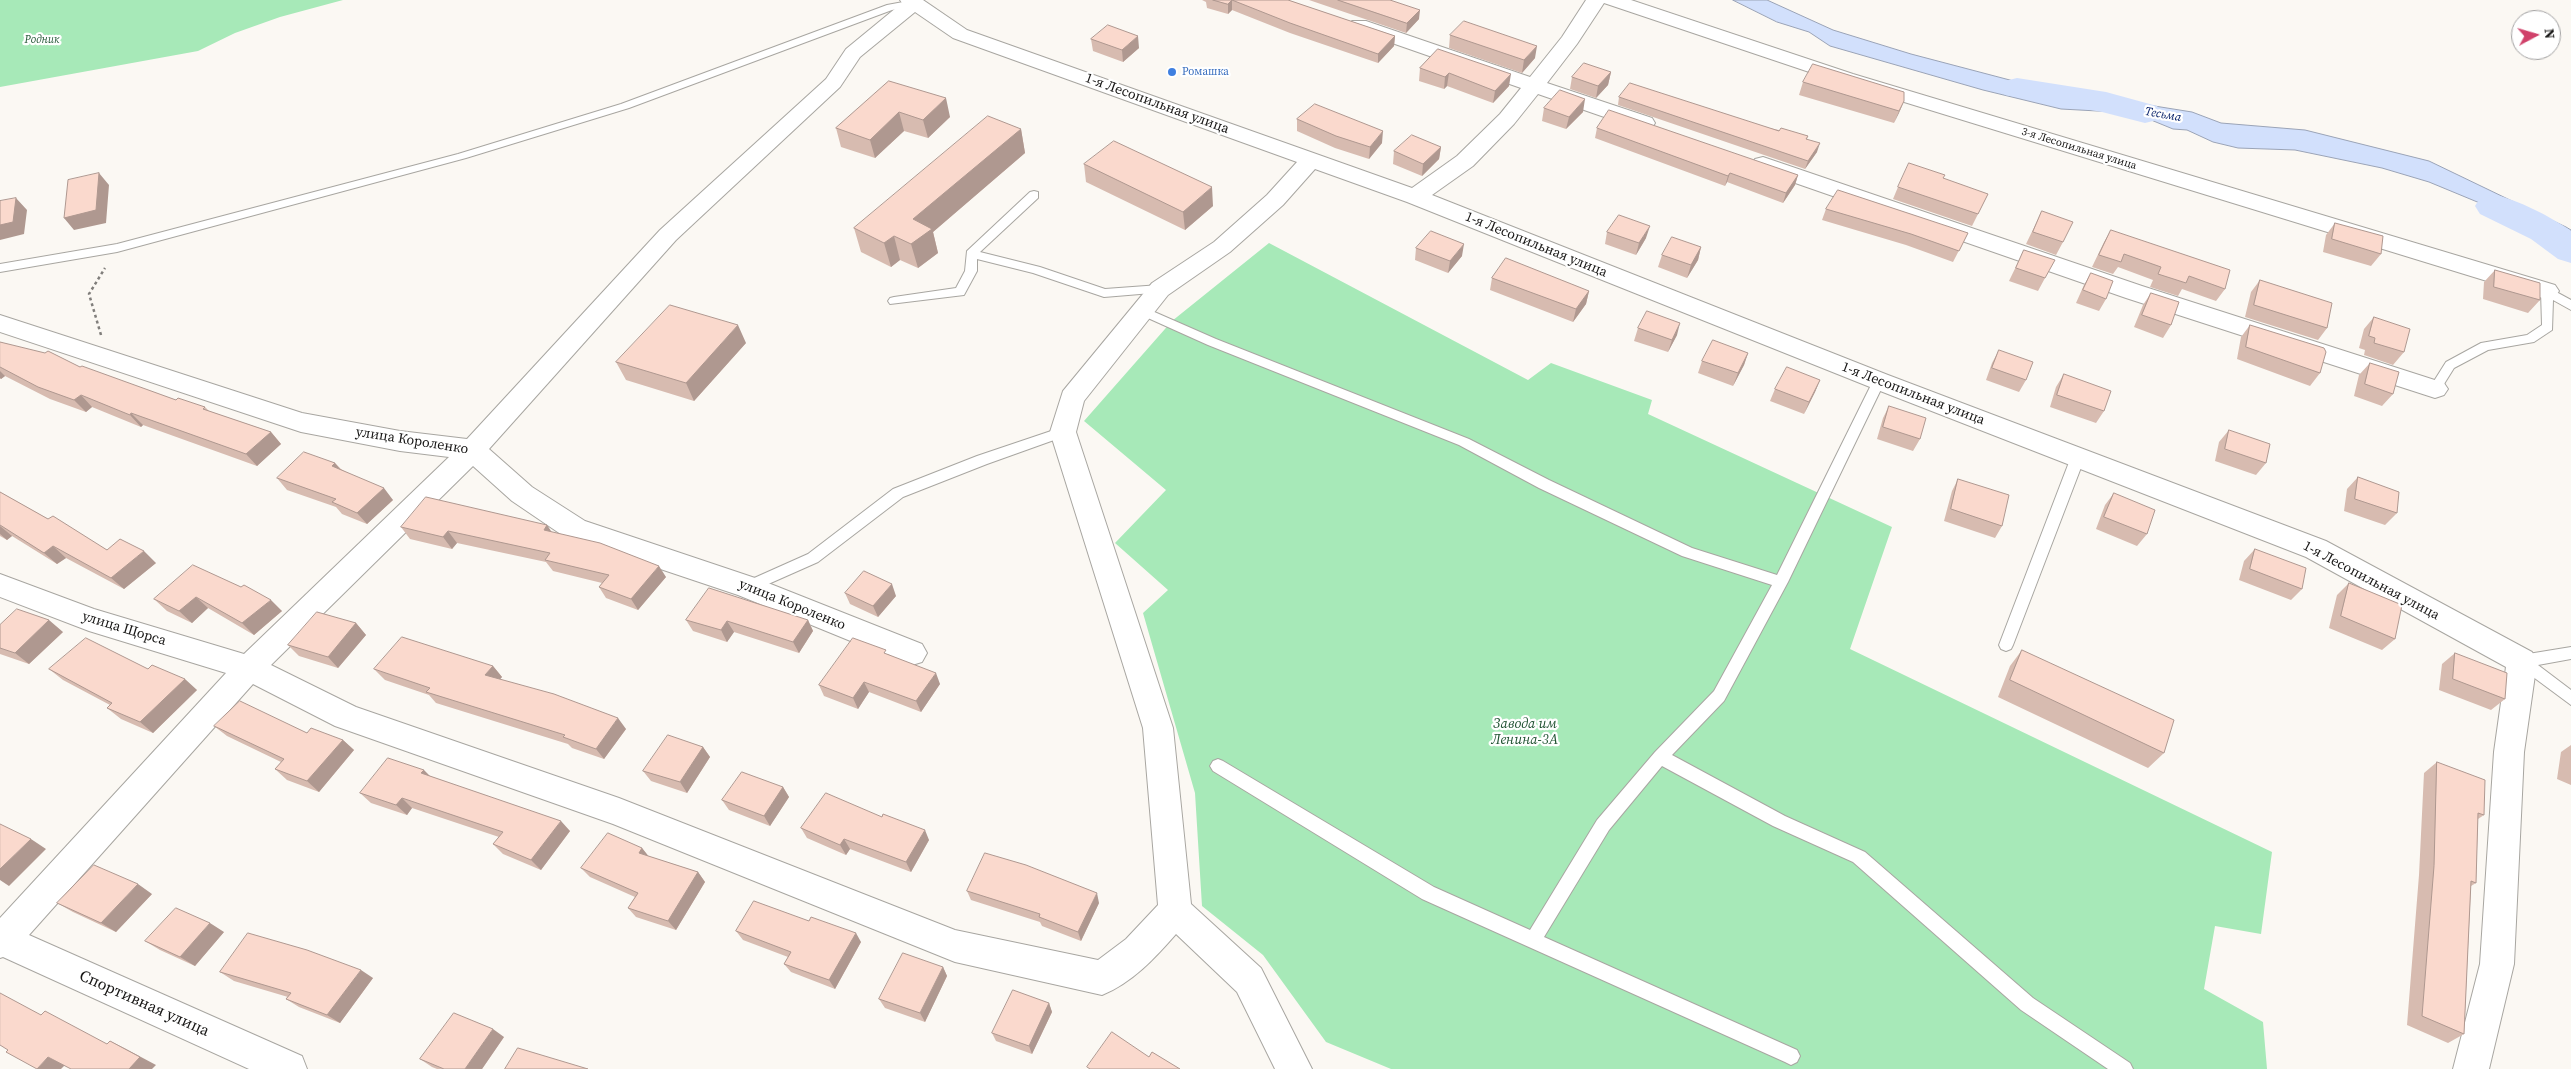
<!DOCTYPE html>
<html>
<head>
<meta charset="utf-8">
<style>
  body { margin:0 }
  #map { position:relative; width:2571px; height:1069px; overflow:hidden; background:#fbf8f3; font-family:"Source Serif 4",serif }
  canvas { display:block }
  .north { position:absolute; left:2511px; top:10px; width:50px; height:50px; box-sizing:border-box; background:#fff; border:1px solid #a2a1a1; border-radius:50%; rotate:84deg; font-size:14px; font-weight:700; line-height:20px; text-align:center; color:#161514 }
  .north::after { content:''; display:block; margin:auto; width:18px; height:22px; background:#d0416a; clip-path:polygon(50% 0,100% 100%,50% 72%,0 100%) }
</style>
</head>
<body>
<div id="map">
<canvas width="2571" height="1069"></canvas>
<div class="north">N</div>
</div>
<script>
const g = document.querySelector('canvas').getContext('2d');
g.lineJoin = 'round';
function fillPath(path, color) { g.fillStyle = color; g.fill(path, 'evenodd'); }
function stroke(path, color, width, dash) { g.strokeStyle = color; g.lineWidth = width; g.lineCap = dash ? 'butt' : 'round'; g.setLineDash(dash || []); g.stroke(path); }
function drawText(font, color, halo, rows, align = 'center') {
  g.font = font + ' "Source Serif 4",serif'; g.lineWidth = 4.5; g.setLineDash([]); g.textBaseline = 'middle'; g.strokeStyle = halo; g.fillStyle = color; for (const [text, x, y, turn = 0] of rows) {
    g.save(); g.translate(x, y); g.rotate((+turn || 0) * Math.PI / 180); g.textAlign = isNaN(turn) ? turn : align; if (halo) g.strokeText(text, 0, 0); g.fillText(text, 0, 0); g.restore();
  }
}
fillPath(new Path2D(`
  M0,0H343L280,17L235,33L198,51L0,87Z
  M1269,243L1528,380L1551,363L1652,400L1648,414L1892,527L1850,649L2272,852L2261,934L2215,926L2204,989L2263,1022L2267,1069H1391L1326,1042L1263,955L1202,906L1195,793L1143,613L1168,590L1115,543L1166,490L1084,421L1172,321Z`), '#a7e9b8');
const water = new Path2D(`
  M1733,0H1767L1833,30L1911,54L2082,99L2117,100L2192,112L2221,123L2305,130L2429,161L2566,227L2571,230V249L2558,238L2516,218L2429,182L2382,168L2295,150L2238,148L2213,142L2187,130L2173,129L2134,113L2061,109L1983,90L1830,46L1809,32L1777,22Z`);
fillPath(water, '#d2e0fc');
stroke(water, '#9aa3b6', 1);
fillPath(new Path2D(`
  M2017,78L2106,92L2157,106L2162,113L2157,120L2145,123L2102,112L2005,95L2000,88L2005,81Z
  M2493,194C2520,201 2548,215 2571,231V263L2558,259L2531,239L2480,214L2475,206L2480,198Z`), '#d2e0fc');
const lane = new Path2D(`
  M914,0L917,1V5L892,10L629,108L466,158L117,252L0,272V264L117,244L458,154L621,104L887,5Z
  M1034,191L1038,192V198L980,252L1040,267L1105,289L1160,285L1164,286L1166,289L1164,292L1104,297L1033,273L977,259V271L964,295L890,304L888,301L890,298L894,297L956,288L965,271L967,251L1030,192Z
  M2547,287L2571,300V310L2553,300L2552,330L2534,342L2488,350L2454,368L2439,392H2431L2429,389L2446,362L2481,343L2527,335L2542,325L2541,291Z
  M1143,307L1216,339L1469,439L1549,480L1692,548L1777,575L1873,381L1875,378H1883L1885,381L1788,582L1724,701L1672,755L1785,816L1865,852L2033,998L2130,1063L2133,1069H2108L2021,1010L1853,862L1773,826L1662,766L1609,830L1544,937L1797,1050L1800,1056L1797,1062L1791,1065L1785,1062L1422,899L1213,771L1210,766L1213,761L1218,759L1223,761L1434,887L1530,930L1597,820L1655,752L1714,691L1772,585L1682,556L1539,488L1459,445L1208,345L1139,314L1137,311L1139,308Z
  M1063,427L1068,429L1069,432L1068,435L987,464L903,497L818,562L748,593L743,591L741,587L743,583L808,554L893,489L977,456Z
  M2078,452L2085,457L2013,645L2011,649L2006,651L2001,649L1999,645L2071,457Z
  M2571,647V659L2538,665L2571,690V705L2517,665L2515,661L2517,657L2522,655Z`);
const street = new Path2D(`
  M900,0H923L967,30L1412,188L1457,156L1500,114L1521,88L1352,29L1349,25L1352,21H1366L1530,77L1562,37L1586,0H1631L1853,74L2555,285L2559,291L2555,297L2547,299L2539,297L1839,82L1604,3L1577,44L1547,83L1652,118L1655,123L1652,128L1644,129L1636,128L1538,94L1514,124L1473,166L1432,195L1888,375L2326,541L2532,652L2537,661L2524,752L2514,964L2489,1069H2453L2480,964L2494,752L2506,667L2306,557L1870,387L1407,202L1315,169L1283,205L1230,252L1168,295L1084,401L1076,432L1173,728L1191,904L1261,968L1312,1069H1275L1237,992L1176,934C1155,958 1132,983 1102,995L955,962L613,824L335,726L253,684L29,935L302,1056L307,1069H249L3,957L0,958V918L226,673L89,631L0,597V574L94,609L244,654L449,457L400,451L301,432L0,332V315L302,413L400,431L467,439L660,230L826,79L846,49L902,3ZM915,12L953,38L1297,162L1267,195L1214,242L1152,283L1063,391L1050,432L1143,728L1158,905L1126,939L1098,960L955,930L619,798L356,707L271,665L473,466L512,501L565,537L738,595L902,662L912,665L922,662L927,653L922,644L758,579L585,521L532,487L489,449L676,240L840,87L860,57Z
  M1763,157L2142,286L2444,383L2448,389L2444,395L2435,398L2126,298L1755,169L1752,164L1755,159Z`);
stroke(lane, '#a8a6a1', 2);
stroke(street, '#a8a6a1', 2);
stroke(new Path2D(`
  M101,335L89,294L105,268`), '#807e7b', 2.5, [3, 3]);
fillPath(lane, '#fff');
fillPath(street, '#fff');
fillPath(new Path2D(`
  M1202,0H1288L1395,36L1394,46L1378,63L1290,33L1232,10L1228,14L1207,8L1206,2Z
  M1309,0H1390L1419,19L1406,33Z
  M1450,35L1535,58L1522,73L1449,48Z
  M1091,39L1139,48L1123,62L1093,51Z
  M1438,49L1509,86L1493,103L1447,86L1444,89L1419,81L1420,68Z
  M1611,72L1608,85L1596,98L1570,89L1572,77Z
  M889,81L950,117L928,138L904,131L875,158L841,147L836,128Z
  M1803,82L1904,101L1894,123L1799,95Z
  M1619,97L1808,136L1807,139L1817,152L1805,169L1618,105Z
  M1544,108L1583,112L1566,129L1542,121Z
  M1297,119L1382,143L1369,159L1335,148L1297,131Z
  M1597,128L1798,175L1795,185L1783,203L1727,182L1725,186L1595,138Z
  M1021,129L1025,153L933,232L938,253L918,268L900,260L891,267L861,252L854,228Z
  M1441,147L1439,159L1422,176L1393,164L1394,151Z
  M1084,164L1213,206L1185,230L1086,182Z
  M1898,187L1988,194L1972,226L1893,199Z
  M1826,209L1968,233L1953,262L1906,245L1822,220Z
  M2042,211L2063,242L2056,255L2026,244Z
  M2335,223L2381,254L2371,266L2323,252L2326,235Z
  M2111,230L2225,289L2216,301L2182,289L2178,296L2150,287L2153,280L2118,267L2113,274L2092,267L2104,242Z
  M1607,232L1646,238L1636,255L1605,244Z
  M1701,247L1698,260L1687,278L1658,267L1662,255Z
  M1416,248L1462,256L1448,273L1415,260Z
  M2024,250L2045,278L2038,291L2009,281Z
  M2495,270L2540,300L2528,313L2483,299L2484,282Z
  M2091,273L2106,299L2099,311L2076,303L2084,285Z
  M1492,278L1589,291L1586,304L1573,322L1490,290Z
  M2260,280L2327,328L2318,340L2245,317L2251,292Z
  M2151,293L2171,325L2163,338L2134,327L2143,305Z
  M2374,317L2404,352L2393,365L2364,355L2365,350L2359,348L2364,329Z
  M2250,325L2320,373L2310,386L2237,359L2241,337Z
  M1638,328L1677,335L1668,352L1634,341Z
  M0,342L80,367L176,400L205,407L209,411L271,432L281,444L257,466L143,425L141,427L92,407L86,412L50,399L5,376L1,379L0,378Z
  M746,343L694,401L626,380L616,362Z
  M1999,350L2026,380L2019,392L1986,380L1992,363Z
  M1748,353L1744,365L1733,386L1698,373L1702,361Z
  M2370,363L2393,394L2382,406L2354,396L2359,375Z
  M2064,374L2104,411L2096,423L2050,407L2056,387Z
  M1820,380L1815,392L1804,414L1770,401L1775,389Z
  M1889,406L1920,439L1913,451L1877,439L1883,418Z
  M2229,430L2266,463L2256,475L2215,461L2219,442Z
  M335,463L341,469L393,500L367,524L342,514L336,507L287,490L277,478Z
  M2358,477L2397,513L2385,525L2344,511L2347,489Z
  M1958,479L2002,526L1995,538L1944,521L1952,491Z
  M0,492L48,519L107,550L156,563L124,589L66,558L57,564L12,536L7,540L0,536Z
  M2114,493L2147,534L2137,546L2096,529L2105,505Z
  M547,525L551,532L666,577L638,610L606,598L599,587L602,583L553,571L546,562L457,543L452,549L410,539L401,527Z
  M2255,549L2302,589L2291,600L2239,580L2244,561Z
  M2349,583L2395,639L2382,650L2329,628L2337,595Z
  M241,587L282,611L254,635L208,608L192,623L167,611L154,599Z
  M845,593L896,596L878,617L850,604Z
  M686,620H808L813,631L799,653L734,632L727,642L693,631Z
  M356,623L366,635L338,668L299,656L288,645Z
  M0,625L63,632L29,664L0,654Z
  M2022,650L2164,753L2148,768L1998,697L2010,666Z
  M2455,653L2505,699L2491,710L2439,690L2442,664Z
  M888,654L940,684L921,712L869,692L858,709L824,696L819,685Z
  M493,666L502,677L500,679L626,729L604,759L572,748L568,744L436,703L429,695L385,680L374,669Z
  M49,669H148L197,690L153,733L121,719L107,708L110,705L63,680Z
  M214,726L307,733L343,740L354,750L319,792L287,780L275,769L281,762L227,736Z
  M2571,745V785L2557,779L2561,752Z
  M703,747L710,757L687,793L651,781L643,771Z
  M2437,762L2484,815L2478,819L2476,883L2471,886L2464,1034L2448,1043L2407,1025L2419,875L2424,773Z
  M430,776L570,831L541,870L503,854L493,844L499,837L412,808L407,815L371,803L360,793Z
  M783,787L789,797L770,826L729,810L722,800Z
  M882,817L929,840L911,872L850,849L846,855L807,838L801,828Z
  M642,848L648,856L698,872L705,882L676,930L636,917L628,908L635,897L590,877L581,868Z
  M967,891L1099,903L1081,941L1042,926L1040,922L971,900Z
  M152,894L116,932L73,912L57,903Z
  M809,921L861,942L835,989L791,972L784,964L788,957L743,940L736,931Z
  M224,932L195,966L160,950L145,941Z
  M943,967L947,976L925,1022L885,1008L879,999Z
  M220,972L373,978L340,1023L299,1007L286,999L288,997L234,981Z
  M1049,1003L1052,1012L1032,1054L996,1041L992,1033Z
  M504,1037L482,1069H437L432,1067L420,1059Z`), '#d7bbb0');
fillPath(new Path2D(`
  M1232,0V10L1228,14V4Z
  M1420,10L1419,19L1406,33L1407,23Z
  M1138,36L1139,48L1123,62L1122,50Z
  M1395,36L1394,46L1378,63V54Z
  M1537,46L1535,58L1522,73L1524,60Z
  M1611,72L1608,85L1596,98L1598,86Z
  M1449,73L1447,86L1444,89L1445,77Z
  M1511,74L1509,86L1493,103L1495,91Z
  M946,98L950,117L928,138L923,120Z
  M1585,99L1583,112L1566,129L1569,117Z
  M1904,101L1899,113L1894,123L1899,111Z
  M899,112L904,131L875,158L870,140Z
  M1021,129L1025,153L933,232L938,253L918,268L911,244L913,219Z
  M1383,131L1382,143L1369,159L1370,147Z
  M1820,143L1817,152L1805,169L1808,161Z
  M1441,147L1439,159L1422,176L1423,164Z
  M99,173L109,185L106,223L74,230L64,218Z
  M1730,173L1727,182L1725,186L1728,176Z
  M1798,175L1795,185L1783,203L1786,193Z
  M1212,187L1213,206L1185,230L1183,212Z
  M16,198L27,210L24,234L0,240V225Z
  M1650,226L1646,238L1636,255L1639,243Z
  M894,236L900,260L891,267L884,243Z
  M1464,244L1462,256L1448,273L1450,261Z
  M1701,247L1698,260L1687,278L1691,265Z
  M1589,291L1586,304L1573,322L1576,309Z
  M1680,323L1677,335L1668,352L1672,340Z
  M738,325L746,343L694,401L686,383Z
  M1748,353L1744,365L1733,386L1738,373Z
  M0,371L5,376L1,379L0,378Z
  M1820,380L1815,392L1804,414L1809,402Z
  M81,395L92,407L86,412L74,400Z
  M131,413L143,425L141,427L130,415Z
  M271,432L281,444L257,466L246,454Z
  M335,463L345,475L332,466Z
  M384,488L393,500L367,524L357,513Z
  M547,525L555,537L544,530Z
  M0,526L12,536L7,540L0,534Z
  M448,531L457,543L452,549L443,537Z
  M53,546L66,558L57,564L44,553Z
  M144,551L156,563L124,589L111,578Z
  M659,566L666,577L638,610L631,599Z
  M892,584L896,596L878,617L873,606Z
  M196,597L208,608L192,623L179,611Z
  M271,600L282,611L254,635L242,623Z
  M49,620L63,632L29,664L15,653Z
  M808,620L813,631L799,653L793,642Z
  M727,621L734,632L727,642L721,630Z
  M356,623L366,635L338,668L328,657Z
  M493,666L502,677L494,686L485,675Z
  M936,673L940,684L921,712L916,701Z
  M185,679L197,690L153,733L140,722Z
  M864,682L869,692L858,709L853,698Z
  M618,718L626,729L604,759L596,749Z
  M343,740L354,750L319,792L307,781Z
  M703,747L710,757L687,793L680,782Z
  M424,770L434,780L421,773Z
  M783,787L789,797L770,826L764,816Z
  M402,798L412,808L407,815L396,805Z
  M561,821L570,831L541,870L531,860Z
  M925,830L929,840L911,872L906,862Z
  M31,839L46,849L9,886L0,880V869Z
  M844,839L850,849L846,855L840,845Z
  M642,848L650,858L639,853Z
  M698,872L705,882L676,930L668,921Z
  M138,884L152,894L116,932L101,923Z
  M1097,893L1099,903L1081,941L1078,932Z
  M210,923L224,932L195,966L180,957Z
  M856,933L861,942L835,989L829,980Z
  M943,967L947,976L925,1022L920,1013Z
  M361,970L373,978L340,1023L327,1015Z
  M1049,1003L1052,1012L1032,1054L1029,1046Z
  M493,1029L504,1037L482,1069H465Z
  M110,1041L126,1049L156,1065L152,1069H129Z
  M48,1057L65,1065L61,1069H37Z`), '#af9890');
const building = new Path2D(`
  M1213,0H1288L1395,36L1378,54L1290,23L1232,0L1228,4Z
  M1338,0H1390L1420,10L1407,23Z
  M1464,21L1537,46L1524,60L1450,35Z
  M1108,25L1138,36L1122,50L1091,39Z
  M1438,49L1511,74L1495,91L1449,73L1445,77L1420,68Z
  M1584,63L1611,72L1598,86L1572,77Z
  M1813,64L1904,92V101L1899,111L1803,82Z
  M889,81L946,98L923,120L899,112L870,140L836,128Z
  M1630,83L1779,131L1781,128L1808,136L1806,139L1820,143L1808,161L1619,97Z
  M1560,90L1585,99L1569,117L1544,108Z
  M1315,104L1383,131L1370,147L1336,136L1297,119Z
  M1609,110L1798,175L1786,193L1730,173L1728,176L1597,128Z
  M988,116L1021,129L913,219L932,229L911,244L894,236L884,243L854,228Z
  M1412,135L1441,147L1423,164L1394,151Z
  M1114,141L1212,187L1183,212L1084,164Z
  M1909,163L1945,175L1943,178L1988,194L1978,214L1898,187Z
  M99,173L96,210L64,218L68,180Z
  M1838,190L1968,233L1959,251L1911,234L1826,209Z
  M16,198L13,222L0,225V201Z
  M2042,211L2073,222L2063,242L2033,232Z
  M1619,215L1650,226L1639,243L1607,232Z
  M2335,223L2383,236L2381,254L2332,239Z
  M2111,230L2230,270L2225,289L2189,276L2186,283L2158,274L2161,267L2124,254L2121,262L2099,255Z
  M1431,231L1464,244L1450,261L1416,248Z
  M1672,237L1701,247L1691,265L1662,255Z
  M2024,250L2055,260L2045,278L2016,268Z
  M1506,258L1589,291L1576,309L1492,278Z
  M2495,270L2540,283V300L2494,287Z
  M2091,273L2113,281L2106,299L2083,290Z
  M2260,280L2332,303L2327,328L2254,305Z
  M2151,293L2179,302L2171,325L2142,315Z
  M670,305L738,325L686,383L616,362Z
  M1647,311L1680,323L1672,340L1638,328Z
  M2374,317L2410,329L2404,352L2374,343L2375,338L2369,336Z
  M2250,325L2324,348L2326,352L2320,373L2246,347Z
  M1713,340L1748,353L1738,373L1702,361Z
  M0,342L45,353L48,351L80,367L82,366L176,400L178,398L205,407L203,409L271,432L246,454L131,413L130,415L81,395L74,400L38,387L0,367Z
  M1999,350L2033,362L2026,380L1992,368Z
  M2370,363L2399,372L2393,394L2365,384Z
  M1787,367L1820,380L1809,402L1775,389Z
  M2064,374L2111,391L2104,411L2057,395Z
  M1889,406L1926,418L1920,439L1883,427Z
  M2229,430L2270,444L2266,463L2225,449Z
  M304,452L335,463L332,466L384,488L357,513L332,502L336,499L277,478Z
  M2358,477L2399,492L2397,513L2355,499Z
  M1958,479L2009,495L2002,526L1951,509Z
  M0,492L48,519L53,516L107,550L120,539L144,551L111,578L53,546L44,553L0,525Z
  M2114,493L2155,510L2147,534L2104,517Z
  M426,497L547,525L544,530L600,543L659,566L631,599L599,587L609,575L545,560L550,553L448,531L443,537L401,527Z
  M2255,549L2306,568L2302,589L2250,569Z
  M193,565L241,587L244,585L271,600L242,623L196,597L179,611L154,599Z
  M864,571L892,584L873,606L845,593Z
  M2349,583L2402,605L2395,639L2341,616Z
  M709,588L808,620L793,642L727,621L721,630L686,620Z
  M17,609L49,620L15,653L0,648V625Z
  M317,612L356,623L328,657L288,645Z
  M402,637L493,666L485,675L554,694L618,718L596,749L563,737L565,735L426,692L430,688L374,669Z
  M86,638L148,669L152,665L185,679L140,722L107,708L112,703L49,669Z
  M853,638L886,650L884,653L936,673L916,701L864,682L853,698L819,685Z
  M2022,650L2174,720L2164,753L2010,680Z
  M2455,653L2507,673L2505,699L2453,679Z
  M240,701L307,733L311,728L343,740L307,781L275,769L284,759L214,726Z
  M668,735L703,747L680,782L643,771Z
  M388,758L424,770L421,773L561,821L531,860L493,844L503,832L402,798L396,805L360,793Z
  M2437,762L2485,780L2484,815L2478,813L2476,883L2471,881L2464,1034L2422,1016L2434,866Z
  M742,772L783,787L764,816L722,800Z
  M826,793L882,817L883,814L925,830L906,862L844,839L840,845L801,828Z
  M0,824L31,839L0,869Z
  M608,833L642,848L639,853L698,872L668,921L628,908L638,893L581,868Z
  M985,853L1026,865L1097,893L1078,932L1039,917L1040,914L967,891Z
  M94,865L138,884L101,923L57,903Z
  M754,901L809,921L811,917L856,933L829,980L784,964L791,952L736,931Z
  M176,908L210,923L180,957L145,941Z
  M248,933L307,950L361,970L327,1015L286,999L291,993L220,972Z
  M903,953L943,967L920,1013L879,999Z
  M1013,990L1049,1003L1029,1046L992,1033Z
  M0,993L41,1015L45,1011L107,1044L110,1041L140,1057L129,1069H71L48,1057L37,1069L6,1052L8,1050L0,1045Z
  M454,1013L493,1029L465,1069H444L420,1059Z
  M1112,1032L1149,1057L1152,1052L1180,1069H1090L1087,1067Z
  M518,1048L588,1069H505Z`);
fillPath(building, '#fad9cd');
stroke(building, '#af9890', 1);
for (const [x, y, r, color] of [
  [1172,72,5,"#3f7fe0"]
]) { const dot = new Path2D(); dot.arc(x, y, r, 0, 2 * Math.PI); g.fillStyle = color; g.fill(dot); stroke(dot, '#fff', 2); }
drawText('italic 11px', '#1e5130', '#fff', [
  ["Родник",42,40]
]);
drawText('11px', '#366cbe', '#fff', [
  ["Ромашка",1182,72]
], 'left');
drawText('11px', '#161514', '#fff', [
  ["3-я Лесопильная улица",2079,149,17]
]);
drawText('italic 12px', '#062069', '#fff', [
  ["Тесьма",2163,115,10]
]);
drawText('14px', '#161514', '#fff', [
  ["1-я Лесопильная улица",1157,104,20],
  ["1-я Лесопильная улица",1536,245,22],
  ["1-я Лесопильная улица",1913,394,21],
  ["улица Короленко",412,441,9],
  ["1-я Лесопильная улица",2371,581,28],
  ["улица Короленко",792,605,22],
  ["улица Щорса",124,629,17]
]);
drawText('italic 14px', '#1e5130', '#fff', [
  ["Завода им",1525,724],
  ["Ленина-3А",1525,740]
]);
drawText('16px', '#161514', '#fff', [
  ["Спортивная улица",144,1004,24]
]);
</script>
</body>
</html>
